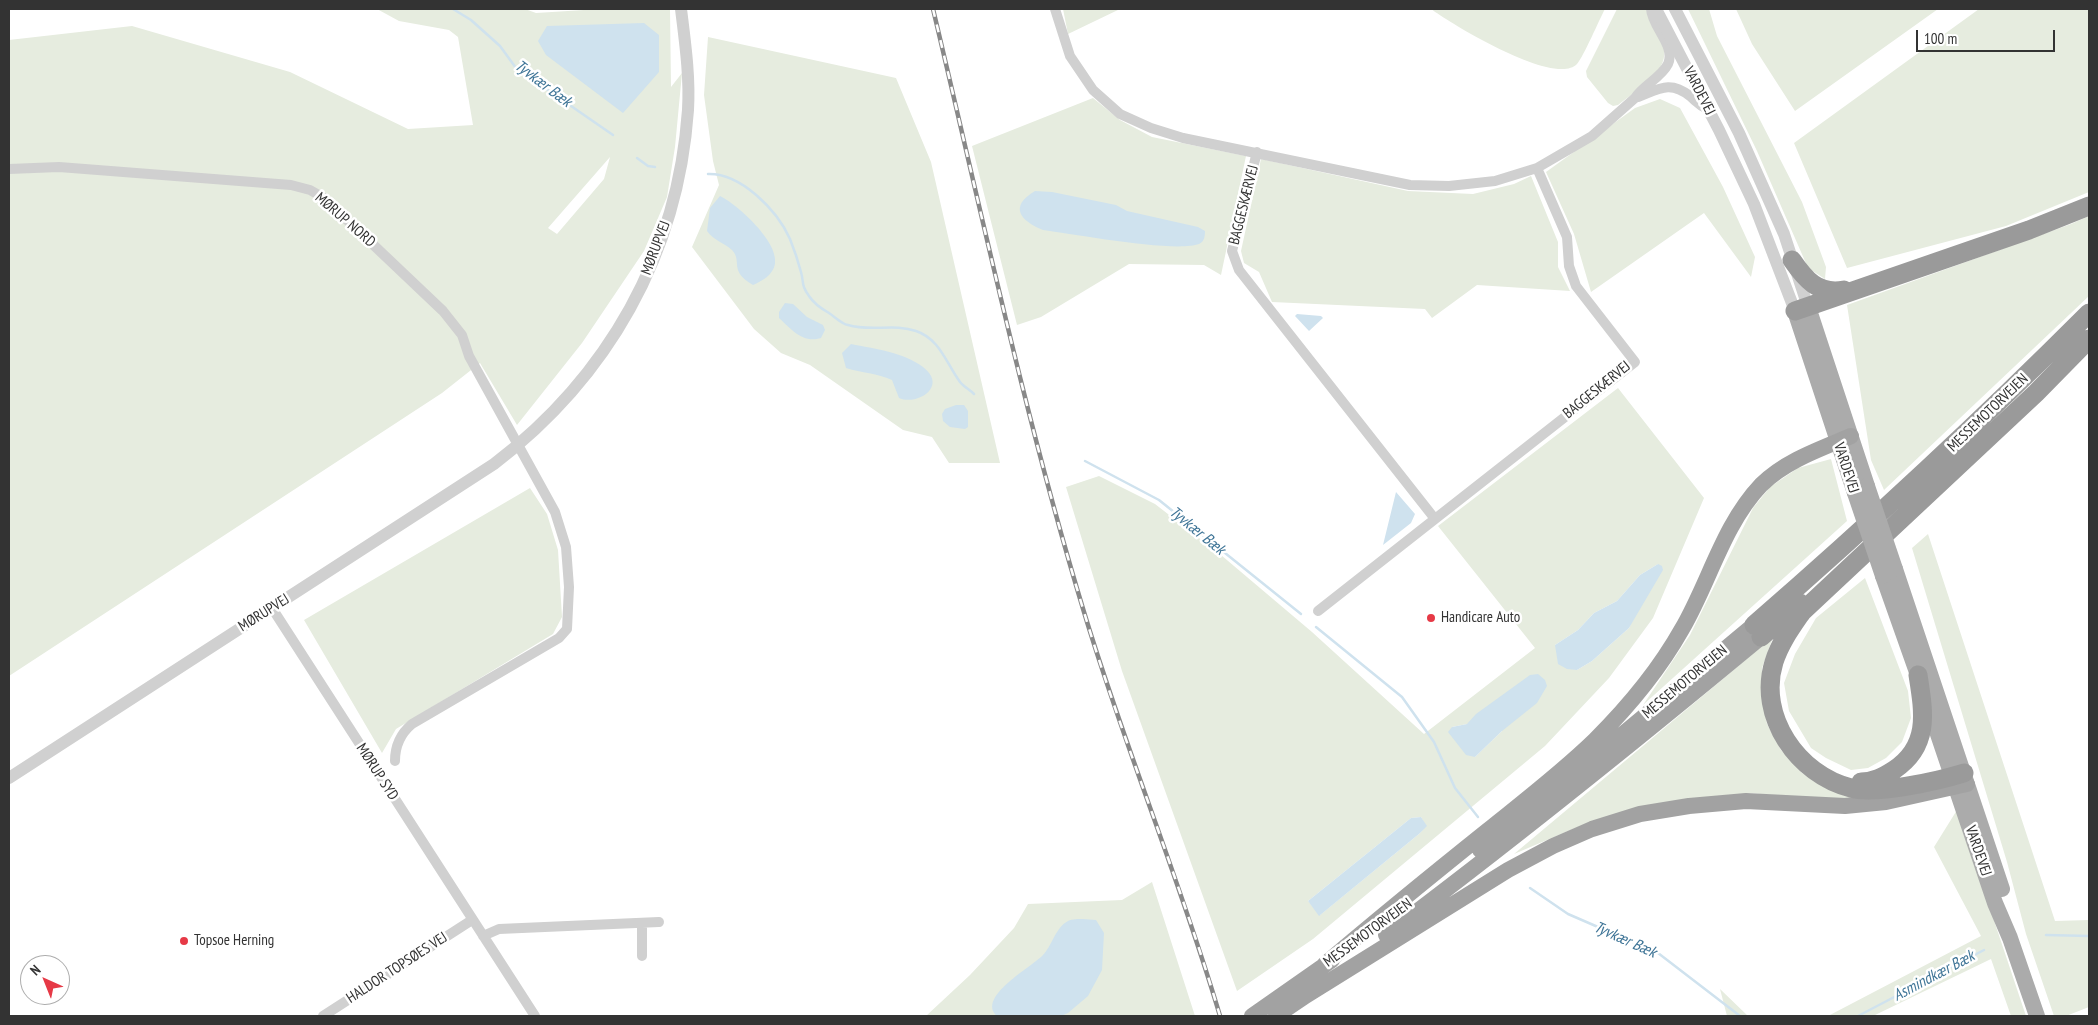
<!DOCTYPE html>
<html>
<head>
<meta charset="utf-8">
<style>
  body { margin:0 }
  #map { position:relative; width:2098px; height:1025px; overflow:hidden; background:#fff; font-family:"PT Sans Narrow",sans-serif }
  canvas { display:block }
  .frame { position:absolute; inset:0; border:10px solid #333; pointer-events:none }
  .north { position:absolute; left:20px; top:955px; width:50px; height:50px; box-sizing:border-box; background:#fff; border:1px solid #adadad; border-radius:50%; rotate:316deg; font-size:14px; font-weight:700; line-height:20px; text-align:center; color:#333 }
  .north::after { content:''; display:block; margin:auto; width:18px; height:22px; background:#e63946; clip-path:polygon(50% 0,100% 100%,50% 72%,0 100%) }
  .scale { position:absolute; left:1916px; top:30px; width:139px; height:22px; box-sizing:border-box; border:2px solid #333; border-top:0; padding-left:6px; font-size:15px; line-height:18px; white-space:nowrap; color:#333; -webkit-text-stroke:4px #fff; paint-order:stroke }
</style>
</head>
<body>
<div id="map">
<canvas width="2098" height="1025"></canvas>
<div class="frame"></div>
<div class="north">N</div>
<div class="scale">100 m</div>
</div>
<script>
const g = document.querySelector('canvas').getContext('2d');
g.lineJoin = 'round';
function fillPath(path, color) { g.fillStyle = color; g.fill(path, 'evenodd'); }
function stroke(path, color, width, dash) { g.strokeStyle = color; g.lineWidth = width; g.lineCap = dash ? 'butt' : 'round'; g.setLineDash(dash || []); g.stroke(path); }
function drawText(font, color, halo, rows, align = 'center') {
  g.font = font + ' "PT Sans Narrow",sans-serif'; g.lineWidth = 5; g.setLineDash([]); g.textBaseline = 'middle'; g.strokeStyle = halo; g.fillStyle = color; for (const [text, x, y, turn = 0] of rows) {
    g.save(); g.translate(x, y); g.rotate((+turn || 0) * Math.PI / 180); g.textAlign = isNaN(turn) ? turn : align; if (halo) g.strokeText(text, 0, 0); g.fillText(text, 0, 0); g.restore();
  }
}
fillPath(new Path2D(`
  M377,9H525L536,13L600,9H670L671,87L682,73L675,147L667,197L644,251L582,343L517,425L480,363L442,393L9,676V40L132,26L290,72L408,129L473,125L458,37L449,30L399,21ZM610,157L604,179L557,234L548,228Z
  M1063,9H1120L1068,34Z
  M1431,9H1605C1599,20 1584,56 1577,64C1555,87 1453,25 1431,9Z
  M1617,9H1646C1652,20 1659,32 1663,44C1672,72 1636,90 1618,105L1613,106L1608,103L1587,77L1586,71Z
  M1688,9H1709L1717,36L1802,202L1826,267L1825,279L1808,268L1757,151Z
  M1736,9H1938L1795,111L1752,44Z
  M1979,9H2089V192L2006,226L1847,268L1794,143Z
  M708,37L896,78L931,162L1000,463H949L932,437L903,430L810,365L781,353L754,329L692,247L719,185L713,161L704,95Z
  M1093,98L1120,120L1152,137L1246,156L1221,275L1204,265L1129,264L1041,317L1017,325L972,146Z
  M1660,99L1680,108L1723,187L1755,257L1751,277L1704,213L1591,292L1574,234L1546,172L1635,108Z
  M1261,159L1408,191L1473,194L1514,184L1531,176L1558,242V267L1570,291L1477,285L1432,318L1425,309L1272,302L1259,272L1244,263L1241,251Z
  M2089,216V296L1884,490L1871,460L1847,305L2071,224Z
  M1618,388L1704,498L1653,618L1609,678L1545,746L1313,939L1237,991L1122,671L1066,487L1099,476L1155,504L1221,555L1312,632L1424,734L1535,648L1438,526ZM1658,564L1629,628L1592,661L1577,670L1555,645L1578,630L1594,613L1617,601L1640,575ZM1467,724L1502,731L1475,757L1452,727ZM1421,817L1426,826L1419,834L1320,915L1308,901L1411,818Z
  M1831,459L1847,521L1643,705L1690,635L1753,508L1770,487L1798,468Z
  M530,488L547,514L558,550L562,617L553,634L396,729L382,753L304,620Z
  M1928,534L2055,921L2089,920V1007L2066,1016H2054L2026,934L2007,862L1912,548Z
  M1865,578L1908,691L1911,718L1902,742L1886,758L1868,768L1851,770L1826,758L1811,748L1789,711L1784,683L1795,654L1816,618Z
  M1773,637L1762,668V696L1767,724L1781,750L1802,773L1823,785L1868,797L1844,801L1749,793L1580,826L1514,854Z
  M1957,810L2026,1016H2011L1991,959L1873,1016H1828L1981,936L1934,847Z
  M1152,882L1195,1016H926L970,975L1014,928L1028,904L1122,900Z
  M1720,989L1748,1016H1727Z`), '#e6ecdf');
fillPath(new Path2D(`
  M644,23L659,35V72L623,113L546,55L538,41L547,26Z
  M1035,191L1052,192L1116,205L1127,211L1198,227L1205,231C1205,237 1204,242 1199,244C1175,253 1074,234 1043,230C1021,221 1008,207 1035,191Z
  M720,196C738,205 779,242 775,264C773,275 762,281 753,285C728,270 743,262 732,250C724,243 713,240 707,231L710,208Z
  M785,303L793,304L807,317L823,325L825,330L821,338C803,344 791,329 779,318V312Z
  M1297,314L1321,316L1323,318L1309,331L1295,316Z
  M851,344C875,349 903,352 923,367C949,387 916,406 899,398L892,380C877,373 862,373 846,368L842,353Z
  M956,405H964L968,411V427L965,429L950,427L943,421L942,414L945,409Z
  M1396,492L1415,514L1411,523L1383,545Z
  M1658,564L1662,566L1663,570L1629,628L1592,661L1577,670L1567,669L1558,664L1555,645L1578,630L1594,613L1617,601L1640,575Z
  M1538,674L1545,680L1547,686L1537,703L1502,731L1475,757L1466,755L1448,732L1452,727L1467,724L1476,714L1530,675Z
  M1421,817L1427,826L1419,834L1319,916L1308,901L1411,818Z
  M1083,919L1096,920L1104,933L1102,970L1088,996L1068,1013L1061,1016H997C976,997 1032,967 1043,955C1052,946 1055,928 1068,921C1072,919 1079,919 1083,919Z`), '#cfe2ee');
stroke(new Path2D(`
  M453,9L471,20L500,46L516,68L613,135
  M637,158L648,166L655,167
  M708,174C741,173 777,210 790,239C794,249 798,261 801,272C804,283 801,285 809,296C814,304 822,309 829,313C835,317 842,324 848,325C871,332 894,323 916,331C940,339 946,363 960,382C963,386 970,390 974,394
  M1085,461L1159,500L1301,614
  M1316,627L1402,697L1434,742L1455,788L1478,817
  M1530,888L1568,914L1658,953L1740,1016
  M2046,935L2089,936
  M1858,1016L1984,950`), '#cfe2ee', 2.5);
stroke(new Path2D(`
  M1055,9L1070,56L1093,90L1120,114L1151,128L1183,138L1410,185L1449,186L1495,181L1537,168L1592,136L1635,98C1643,85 1661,78 1668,64C1676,46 1652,27 1651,9
  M1638,97C1659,89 1670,80 1690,96C1698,103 1698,105 1709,110
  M1257,152L1232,251L1239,270L1435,519L1635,362L1576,286L1569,266L1567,237L1537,168
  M9,169L59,167L291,185L310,190L324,198L443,311L462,335L469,356L555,512L566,547L569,587L567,629L559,638L412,724C400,734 395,746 395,761
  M272,608L535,1016
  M1318,611L1435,519
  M483,936L499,929L659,922
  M642,956V923
  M323,1016L472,920`), '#d0d0d0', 10);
stroke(new Path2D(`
  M1656,9L1719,130L1754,204L1795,311
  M1675,9L1739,133L1784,234L1808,307
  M9,778L494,464C608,377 678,254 688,110C690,76 685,42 681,9`), '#d0d0d0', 12);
stroke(new Path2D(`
  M1808,307L1867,486
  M1795,311L1855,493
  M1895,569L2002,889
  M1883,576L1918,675L1995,903L2010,938L2037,1016`), '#ababab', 16);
stroke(new Path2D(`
  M1480,850L1515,824L1754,625
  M1386,935C1514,839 1638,739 1761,637
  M1324,965C1378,919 1432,875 1487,831C1523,802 1561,773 1595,740C1628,707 1659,670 1682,629C1709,583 1723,525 1761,485C1785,461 1820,449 1851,436
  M1299,1000L1508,870L1553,846L1592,829L1640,814L1689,806L1746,801L1845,806L1886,802L1967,784
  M1252,1016L1332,960
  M1276,1016L1307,995`), '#a2a2a2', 16);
stroke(new Path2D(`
  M1792,260C1805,279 1818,295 1844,290
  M1795,311L2029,230L2089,206
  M1754,625C1869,525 1981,421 2089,313
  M1761,637L1800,603
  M1964,773C1938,781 1876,795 1851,788C1798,775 1757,716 1774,662C1780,643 1791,628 1802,612L2036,393L2089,339
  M1861,782C1874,782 1883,777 1894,770C1930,746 1924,713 1918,675`), '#9a9a9a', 19);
const rail = new Path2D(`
  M933,9C981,210 1024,414 1084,612C1125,748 1180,880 1220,1016`);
stroke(rail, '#888', 4.5);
stroke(rail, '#fff', 2.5, [8]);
stroke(new Path2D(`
  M1867,486L1895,569
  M1855,493L1883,576`), '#ababab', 16);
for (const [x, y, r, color] of [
  [1431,618,5,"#e63946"],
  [184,941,5,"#e63946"]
]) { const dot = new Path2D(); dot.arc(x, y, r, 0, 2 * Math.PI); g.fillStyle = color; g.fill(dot); stroke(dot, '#fff', 2); }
drawText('15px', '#333', '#fff', [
  ["VARDEVEJ",1699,91,63],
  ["BAGGESKÆRVEJ",1244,205,-76],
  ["MØRUP NORD",345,220,41],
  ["MØRUPVEJ",656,248,-69],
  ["BAGGESKÆRVEJ",1597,390,-39],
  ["MESSEMOTORVEJEN",1988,413,-44],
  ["VARDEVEJ",1846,468,72],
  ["MØRUPVEJ",264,613,-32],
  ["MESSEMOTORVEJEN",1685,682,-40],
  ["MØRUP SYD",377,772,57],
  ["VARDEVEJ",1978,851,71],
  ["MESSEMOTORVEJEN",1368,933,-36],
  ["HALDOR TOPSØES VEJ",397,968,-33]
]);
drawText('15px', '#333', '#fff', [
  ["Handicare Auto",1441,618],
  ["Topsoe Herning",194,941]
], 'left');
drawText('italic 16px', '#3f7597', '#fff', [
  ["Tyvkær Bæk",543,84,37],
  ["Tyvkær Bæk",1197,531,39],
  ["Tyvkær Bæk",1625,940,24],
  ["Asmindkær Bæk",1934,976,-28]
]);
</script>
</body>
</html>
